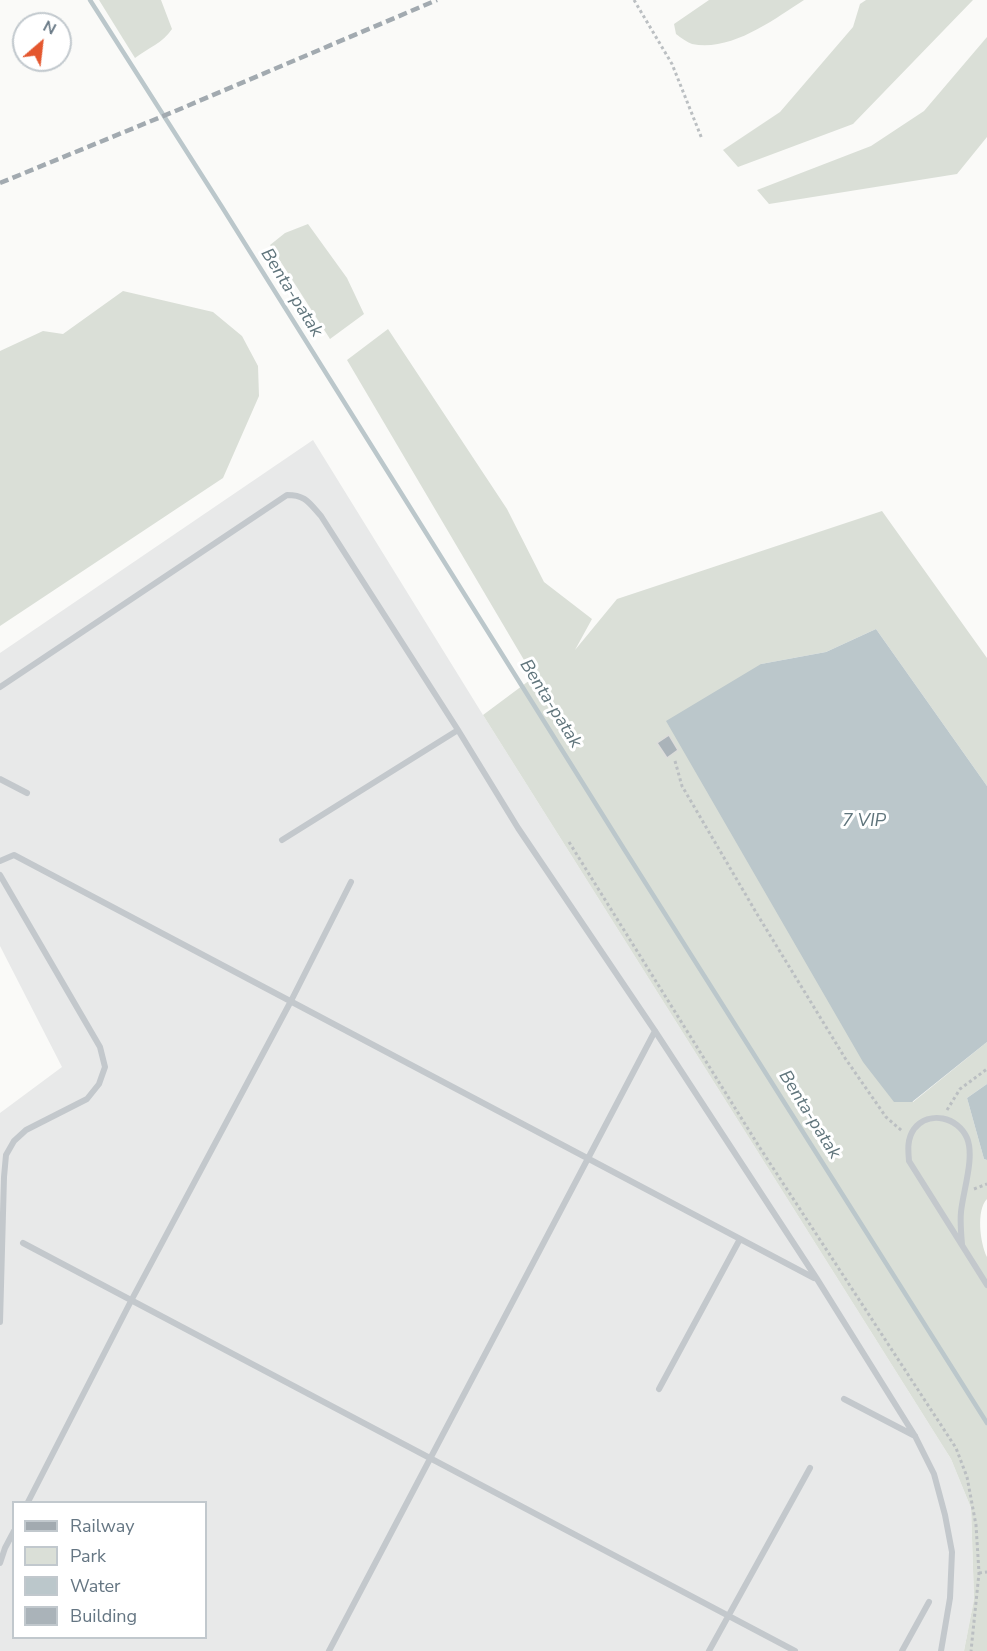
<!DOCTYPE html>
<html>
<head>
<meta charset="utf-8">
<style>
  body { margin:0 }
  #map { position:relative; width:987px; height:1651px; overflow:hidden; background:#fafaf8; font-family:"Nunito Sans",sans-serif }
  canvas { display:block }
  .legend { position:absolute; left:12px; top:1501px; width:195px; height:138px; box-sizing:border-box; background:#fff; border:2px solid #c1c8cd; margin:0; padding:8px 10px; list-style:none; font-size:18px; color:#657683 }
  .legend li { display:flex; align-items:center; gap:12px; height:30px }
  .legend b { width:30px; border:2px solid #c1c8cd }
  .north { position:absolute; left:12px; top:12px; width:60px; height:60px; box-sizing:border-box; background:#fff; border:2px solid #c1c8cd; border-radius:50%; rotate:28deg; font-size:16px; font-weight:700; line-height:24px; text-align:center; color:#657683 }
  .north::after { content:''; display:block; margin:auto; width:21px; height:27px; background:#e4572e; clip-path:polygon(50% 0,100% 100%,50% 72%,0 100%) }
</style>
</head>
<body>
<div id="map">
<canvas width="987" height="1651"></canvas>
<ul class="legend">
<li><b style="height:8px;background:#a2aab0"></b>Railway</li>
<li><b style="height:16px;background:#dadfd7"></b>Park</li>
<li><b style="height:16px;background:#bbc7cb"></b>Water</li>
<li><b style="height:16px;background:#aab3b9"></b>Building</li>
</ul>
<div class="north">N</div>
</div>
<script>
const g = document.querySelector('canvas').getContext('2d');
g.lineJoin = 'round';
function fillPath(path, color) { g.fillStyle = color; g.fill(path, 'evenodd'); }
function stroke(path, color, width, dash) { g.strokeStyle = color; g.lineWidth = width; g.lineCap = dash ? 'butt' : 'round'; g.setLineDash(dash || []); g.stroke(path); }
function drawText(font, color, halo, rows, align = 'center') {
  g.font = font + ' "Nunito Sans",sans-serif'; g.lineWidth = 6; g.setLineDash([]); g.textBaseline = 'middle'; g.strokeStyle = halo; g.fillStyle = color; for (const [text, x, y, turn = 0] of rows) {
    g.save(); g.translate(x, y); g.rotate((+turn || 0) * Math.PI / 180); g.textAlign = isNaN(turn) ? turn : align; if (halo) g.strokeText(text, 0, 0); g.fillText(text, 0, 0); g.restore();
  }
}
fillPath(new Path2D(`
  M313,440L483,715L951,1459L971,1508L974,1599L964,1651H0V1113L62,1067L0,946V653ZM14,1502H206V1638H14Z`), '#e8e9e9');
fillPath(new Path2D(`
  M99,0H161L172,29C163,43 148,48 135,58Z
  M709,0H804C773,20 731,52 692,44C687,42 681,38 676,34L674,24Z
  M866,0H973L853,124L738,167L723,150L780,112L853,27L860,4Z
  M987,37V137L957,174L769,204L757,190L871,146L924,111Z
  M308,224L347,278L364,314L330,339L270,245L285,233Z
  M123,291L213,312L242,336L258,366L259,396L223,478L0,626V351L43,331L63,334Z
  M388,329L507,509L544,582L592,619L575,650L617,599L882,511L987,658V786L876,629L826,652L761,664L913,1102L987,1042V1084L967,1098L984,1159L987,1160V1199C976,1210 980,1243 987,1257V1651H964L974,1599L971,1508L951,1459L483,715L534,677L347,360Z`), '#dadfd7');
fillPath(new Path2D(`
  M876,629L987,786V1042L912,1102H894L863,1062L666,721L761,664L826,652Z
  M987,1084V1160L984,1159L967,1098Z`), '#bbc7cb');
stroke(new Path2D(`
  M90,0L222,207L624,849L987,1423`), '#bbc7cb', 4.5);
const building = new Path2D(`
  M669,735L678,750L667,758L657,743Z`);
fillPath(building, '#aab3b9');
stroke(building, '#dcdcda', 1.5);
stroke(new Path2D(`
  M634,0L672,64L702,139
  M675,761L682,786L757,914L845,1058L886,1117L902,1131
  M569,842L760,1148L956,1448L967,1477L976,1525L979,1573L971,1651
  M947,1110L960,1089L987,1069
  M974,1189L987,1184
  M979,1573L987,1572`), '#bbbfc2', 3, [3, 3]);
stroke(new Path2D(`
  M0,687L287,495C306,495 309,503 321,516L458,730L518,828L655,1031L817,1279L915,1436L934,1474L945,1515L952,1552L950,1598L941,1651
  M0,779L27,793
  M282,840L458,730
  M0,861L14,855L814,1278
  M0,875L100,1047L105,1067L99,1084L87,1099L26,1130L14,1141L6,1155L4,1177L0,1322
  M23,1243L795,1651
  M962,1244C961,1233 960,1222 961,1212C963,1191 975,1157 967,1138C958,1117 929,1110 914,1129C907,1139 908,1150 909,1161L987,1285
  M659,1389L740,1239
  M844,1399L915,1436
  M28,1502L131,1301L291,1001L351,882
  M0,1563L5,1548L14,1531
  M329,1651L655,1031
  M709,1651L810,1468
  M902,1651L929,1602`), '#c3c8cc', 6);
stroke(new Path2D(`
  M0,183L173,112L437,0`), '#a2aab0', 4.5, [9, 4.5]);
drawText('italic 18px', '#60757c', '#fff', [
  ["Benta-patak",291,293,58],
  ["Benta-patak",550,704,58],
  ["7 VIP",864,822],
  ["Benta-patak",809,1115,58]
]);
</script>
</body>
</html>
